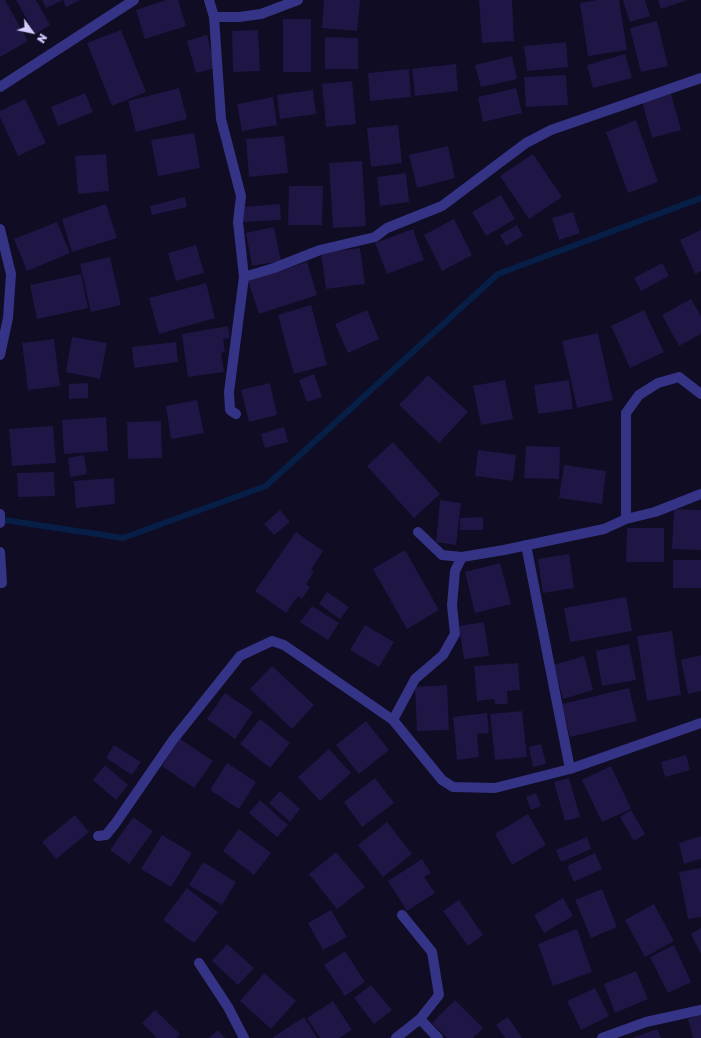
<!DOCTYPE html>
<html>
<head>
<meta charset="utf-8">
<style>
  body { margin:0 }
  #map { position:relative; width:701px; height:1038px; overflow:hidden; background:#0f0c23; font-family:"Golos Text",sans-serif }
  canvas { display:block }
  .north { position:absolute; left:12px; top:12px; width:40px; height:40px; -webkit-text-stroke:3px #0f0c23; paint-order:stroke; rotate:123deg; font-size:11px; font-weight:700; line-height:16px; text-align:center; color:#d3cdff }
  .north::after { content:''; display:block; margin:auto; width:14px; height:18px; background:#d3cdff; clip-path:polygon(50% 0,100% 100%,50% 72%,0 100%) }
</style>
</head>
<body>
<div id="map">
<canvas width="701" height="1038"></canvas>
<div class="north">N</div>
</div>
<script>
const g = document.querySelector('canvas').getContext('2d');
g.lineJoin = 'round';
function stroke(path, color, width, dash) { g.strokeStyle = color; g.lineWidth = width; g.lineCap = dash ? 'butt' : 'round'; g.setLineDash(dash || []); g.stroke(path); }
function fillPath(path, color) { g.fillStyle = color; g.fill(path, 'evenodd'); }
stroke(new Path2D(`
  M0,524L4,520L123,538L266,486L498,274L701,198`), '#071f46', 6);
fillPath(new Path2D(`
  M0,0H5L28,41L0,57Z
  M16,0H36L50,25L35,34Z
  M42,0H80L66,7L63,0L46,8Z
  M166,0H178L186,26L145,39L136,10Z
  M324,0H360L357,31L322,28Z
  M479,0H512L514,41L482,43Z
  M597,0H619L627,50L588,56L580,3Z
  M623,0H645L650,16L630,22Z
  M658,0H687L661,9Z
  M283,19H311V72H283Z
  M657,21L668,66L641,72L630,28Z
  M121,30L146,92L112,106L87,43Z
  M258,30L260,71L233,72L232,31Z
  M207,35L215,68L196,73L187,41Z
  M325,37L358,38V69H325Z
  M566,42L568,67L527,71L524,46Z
  M625,54L632,78L593,88L587,65Z
  M512,56L517,79L481,87L475,65Z
  M456,64L458,91L415,96L412,69Z
  M409,69L411,97L370,101L368,73Z
  M566,75L568,105L526,107L524,77Z
  M352,81L356,124L326,127L322,84Z
  M179,88L187,119L136,132L128,101Z
  M516,88L522,113L483,122L478,97Z
  M313,90L316,114L280,119L277,95Z
  M85,93L93,112L58,126L51,107Z
  M671,94L681,130L652,138L642,101Z
  M273,97L277,125L242,131L237,104Z
  M25,99L46,143L18,156L0,117V111Z
  M636,120L658,182L628,193L606,132Z
  M398,125L402,163L371,167L367,128Z
  M194,133L200,168L158,176L151,140Z
  M284,136L288,173L249,177L246,139Z
  M448,146L455,178L417,188L409,155Z
  M106,154L109,191L78,194L75,156Z
  M533,154L562,197L529,219L500,176Z
  M362,161L366,226L333,228L329,163Z
  M406,173L409,202L380,206L377,177Z
  M289,186H323L322,225H288Z
  M501,195L515,219L486,236L472,212Z
  M185,197L187,207L152,215L150,206Z
  M106,204L117,238L72,252L62,219Z
  M280,204L281,220L243,222L242,207Z
  M573,212L580,233L559,240L552,218Z
  M454,219L472,255L442,271L424,235Z
  M57,222L70,253L27,271L14,239Z
  M517,225L523,236L506,246L500,235Z
  M274,227L281,261L252,266L246,233Z
  M413,229L424,260L387,274L375,243Z
  M701,230V271L695,274L680,240Z
  M196,245L204,273L176,281L168,253Z
  M360,248L365,284L326,289L321,253Z
  M110,257L121,305L91,312L80,264Z
  M307,262L317,295L259,314L248,281Z
  M662,263L669,276L641,291L634,278Z
  M81,274L88,308L37,319L30,285Z
  M206,283L215,318L159,334L149,298Z
  M691,299L701,316V334L679,346L662,315Z
  M311,305L327,365L294,374L278,315Z
  M367,310L379,339L348,353L335,324Z
  M644,310L664,352L630,368L611,326Z
  M228,326L230,338L223,339L225,352L221,353L224,372L188,377L182,334Z
  M598,333L613,400L577,408L562,341Z
  M72,337L107,343L100,379L66,372Z
  M54,339L60,386L28,390L22,343Z
  M176,342L178,362L134,368L132,347Z
  M314,374L322,397L307,402L299,380Z
  M428,375L468,412L439,443L399,405Z
  M505,380L513,419L481,425L473,386Z
  M569,380L573,409L538,414L534,385Z
  M88,383V398L69,399V384Z
  M270,383L277,415L249,422L241,390Z
  M197,400L204,433L171,439L166,406Z
  M106,417L108,451L64,454L62,420Z
  M161,421L162,458L128,459L127,422Z
  M53,426L56,463L12,466L9,429Z
  M284,427L288,442L265,448L261,434Z
  M393,442L440,494L414,518L367,466Z
  M526,446L560,447L559,479L524,478Z
  M478,450L516,455L513,481L475,476Z
  M84,455L87,474L70,477L68,458Z
  M564,465L606,471L602,504L559,498Z
  M54,472L55,496L18,497L17,473Z
  M114,478L115,504L76,508L74,481Z
  M440,500L461,503L456,545L436,542Z
  M674,509L701,510V550L672,549Z
  M280,510L290,522L274,535L264,524Z
  M483,517V530H460V518Z
  M627,528H664V562H626Z
  M296,532L323,551L311,570L314,572L306,584L310,587L302,599L298,596L286,613L255,591Z
  M405,550L439,610L407,629L373,569Z
  M569,554L574,588L543,593L538,559Z
  M673,560H701V588H673Z
  M500,563L511,604L475,613L465,572Z
  M327,592L349,607L340,619L319,604Z
  M626,597L632,631L570,642L564,608Z
  M312,606L339,623L328,640L300,622Z
  M484,622L489,656L464,659L459,626Z
  M365,625L394,642L379,667L350,650Z
  M672,631L681,695L647,701L637,636Z
  M629,644L636,680L602,686L596,651Z
  M701,655V691L688,694L681,660Z
  M584,656L593,690L563,699L554,665Z
  M518,663L520,690L507,691L508,704H495L494,699L477,701L474,666Z
  M272,666L314,705L292,729L250,689Z
  M447,685L449,730L417,731L415,687Z
  M629,688L637,721L570,737L562,704Z
  M225,693L253,712L235,739L207,719Z
  M522,711L527,757L495,760L490,714Z
  M487,713L489,733L477,734L479,757L457,760L453,717Z
  M260,719L290,743L270,768L240,744Z
  M366,721L389,750L359,774L336,745Z
  M180,739L213,761L194,788L162,766Z
  M541,744L546,764L533,767L529,747Z
  M114,745L141,762L132,775L106,758Z
  M329,749L351,773L320,801L298,777Z
  M686,755L690,770L665,777L661,762Z
  M227,763L256,782L239,809L210,790Z
  M105,765L128,785L116,800L93,780Z
  M611,766L631,809L602,822L582,780Z
  M375,778L394,803L362,827L344,802Z
  M569,778L580,817L565,821L554,782Z
  M280,791L300,809L290,822L269,803Z
  M536,793L541,806L531,810L526,797Z
  M260,800L288,825L277,837L249,813Z
  M631,810L645,834L634,841L620,817Z
  M528,814L546,845L512,865L495,834Z
  M75,815L89,832L56,859L42,842Z
  M133,817L153,831L129,864L110,850Z
  M387,822L412,854L383,877L358,845Z
  M239,829L271,853L254,875L223,851Z
  M162,835L192,853L171,887L141,869Z
  M701,836V859L684,864L679,843Z
  M587,837L591,849L561,862L556,850Z
  M336,852L365,887L337,909L309,874Z
  M595,853L602,869L574,882L567,866Z
  M422,859L431,873L424,877L435,893L407,911L388,881Z
  M203,862L236,882L222,905L189,885Z
  M701,868V917L688,919L679,872Z
  M187,888L218,912L194,943L163,920Z
  M602,889L617,927L591,938L575,900Z
  M563,898L573,916L544,933L534,915Z
  M459,900L483,935L468,946L443,911Z
  M654,904L674,941L645,957L625,920Z
  M331,910L347,937L323,950L308,923Z
  M701,928V954L691,934Z
  M577,929L592,972L553,986L538,944Z
  M227,944L254,968L238,985L212,961Z
  M674,945L691,982L668,993L650,957Z
  M345,951L365,982L345,996L324,965Z
  M636,971L648,999L615,1013L604,984Z
  M264,973L296,1001L271,1029L240,1001Z
  M371,985L392,1010L374,1024L354,998Z
  M595,988L609,1016L581,1030L567,1001Z
  M455,1000L483,1028L473,1038H447L432,1023Z
  M333,1001L352,1030L339,1038H320L307,1018Z
  M155,1010L180,1034L177,1038H157L142,1023Z
  M701,1015V1038H693L688,1019Z
  M304,1017L317,1038H272Z
  M508,1017L522,1038H505L496,1025Z
  M657,1029L661,1038H632Z
  M218,1030L225,1038H209Z`), '#1f1645');
stroke(new Path2D(`
  M209,0L214,17L221,119L241,196L238,222L244,277L229,392L230,410L236,414
  M214,17H239L261,14L298,0
  M0,87L134,0
  M0,229L11,274L8,318L0,355
  M244,277L274,268L320,250L375,237L387,228L442,206L526,143L551,130L701,78
  M0,514V523
  M626,519V413L639,395L658,383L679,377L701,394
  M418,532L442,555L462,557L504,550L604,529L626,519L655,512L701,494
  M526,545L570,769
  M0,552L2,583H0
  M393,720L415,679L443,655L455,634L452,605L455,571L462,557
  M98,836L106,835L115,824L173,740L240,656L272,641L284,645L393,720L442,780L453,787L495,788L570,769L701,723
  M402,915L432,952L439,995L420,1019
  M199,963L228,1007L244,1038
  M396,1038L420,1019L438,1038
  M602,1038L646,1022L701,1010`), '#353385', 10);
</script>
</body>
</html>
